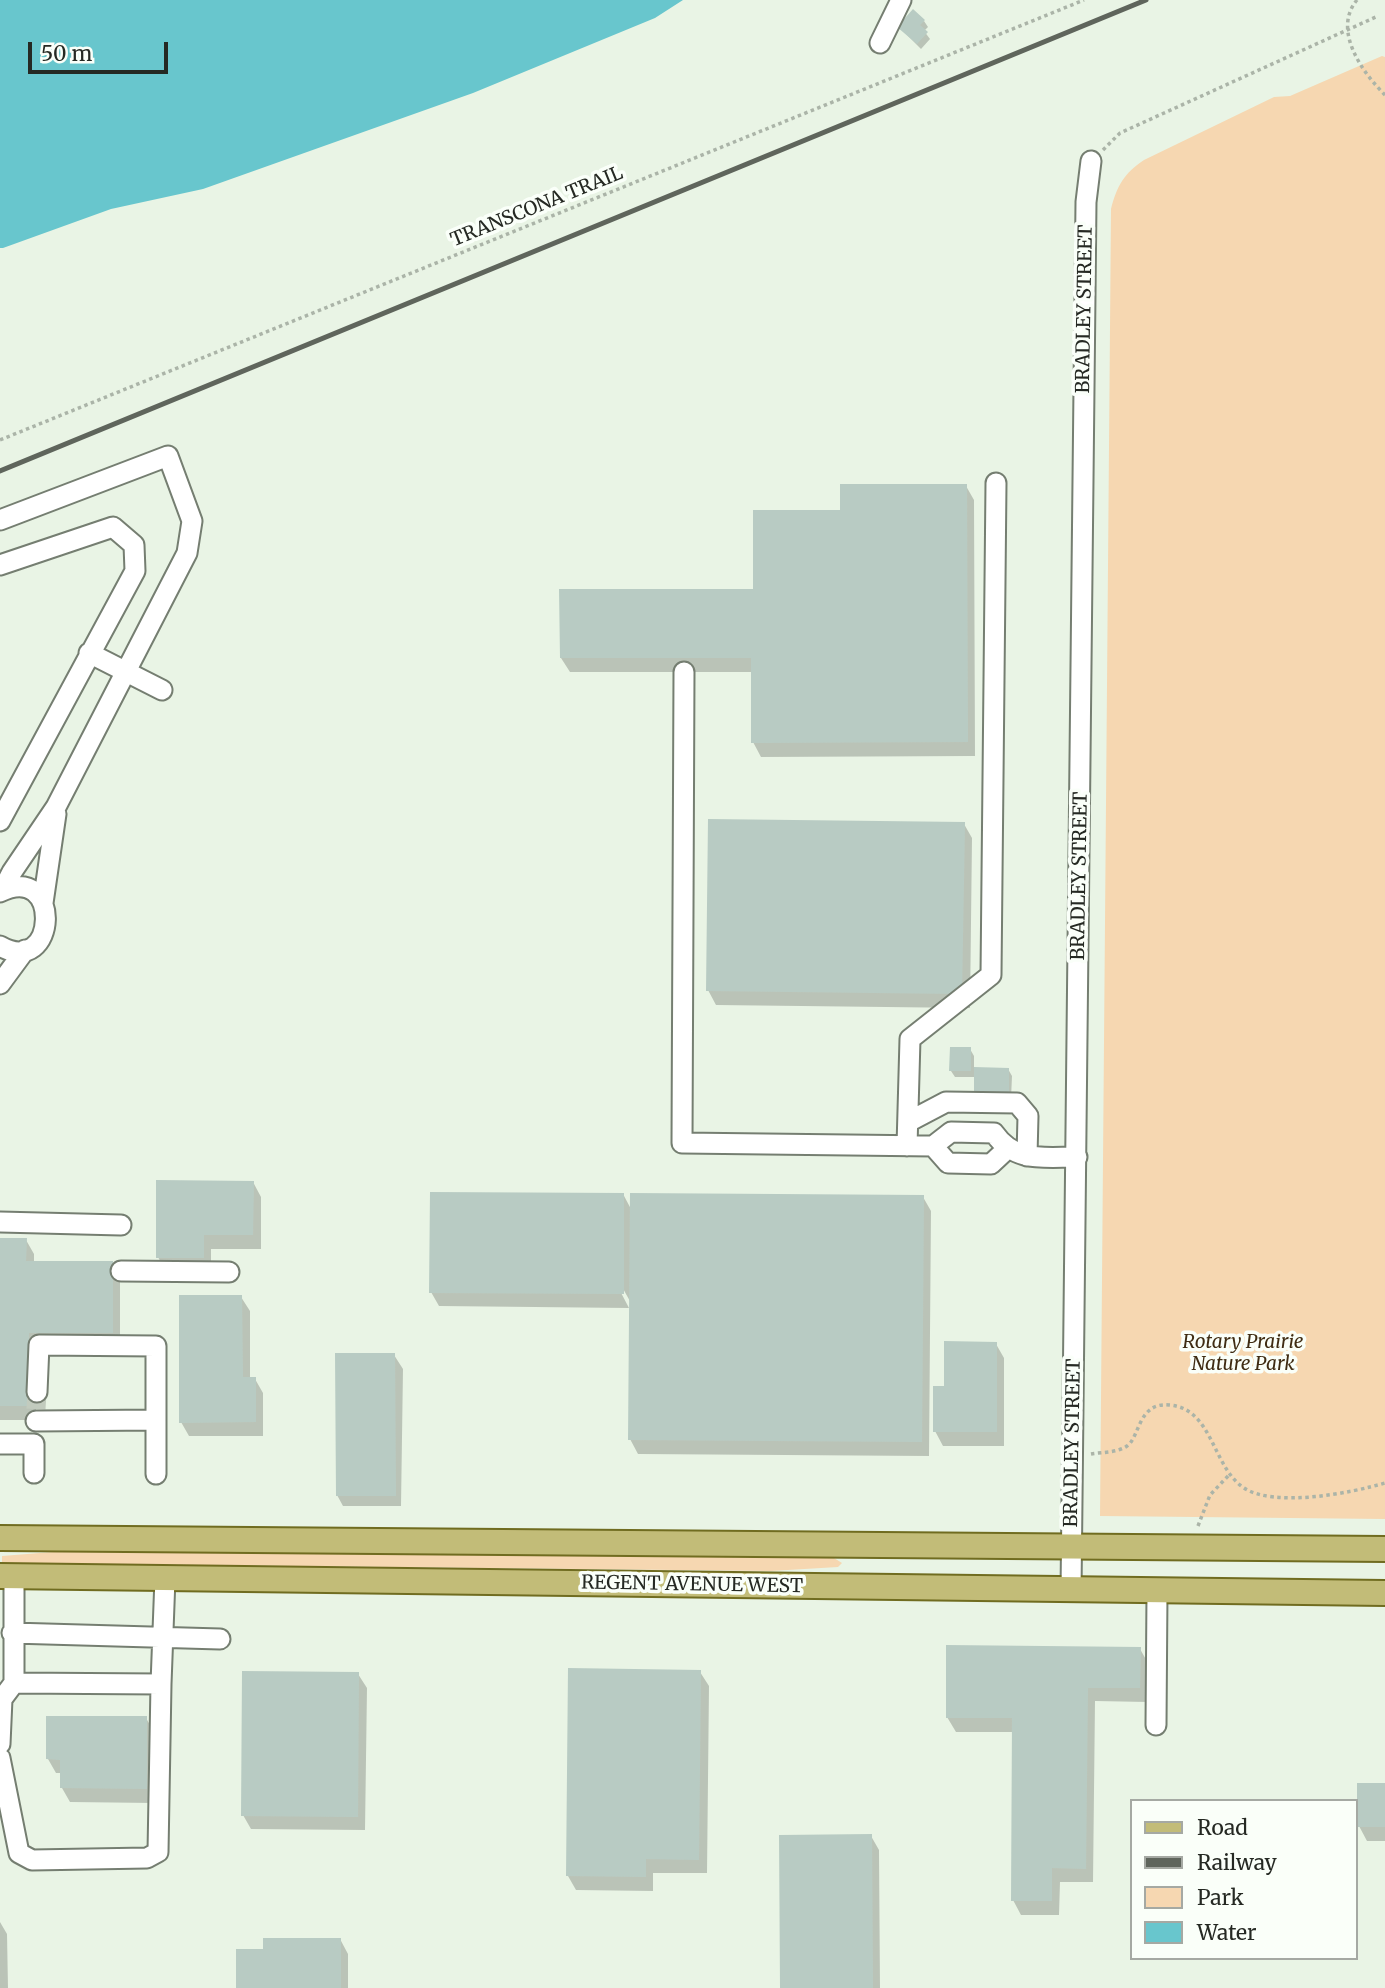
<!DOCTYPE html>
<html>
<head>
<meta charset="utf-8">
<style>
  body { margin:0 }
  #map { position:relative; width:1385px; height:1988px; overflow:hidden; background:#e9f4e5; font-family:Merriweather,serif }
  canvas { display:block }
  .legend { position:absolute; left:1130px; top:1799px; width:228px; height:161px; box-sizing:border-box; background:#fafff9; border:2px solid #a5a9a3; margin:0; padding:9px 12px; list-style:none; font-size:21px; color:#252923 }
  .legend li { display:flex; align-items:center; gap:14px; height:35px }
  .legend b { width:35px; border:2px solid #a5a9a3 }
  .scale { position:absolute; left:28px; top:42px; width:140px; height:32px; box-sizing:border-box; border:4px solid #252923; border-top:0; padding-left:9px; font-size:21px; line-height:24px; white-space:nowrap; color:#252923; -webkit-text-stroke:5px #fafff9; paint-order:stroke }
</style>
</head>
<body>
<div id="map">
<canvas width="1385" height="1988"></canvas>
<ul class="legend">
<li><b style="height:9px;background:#c2bc78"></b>Road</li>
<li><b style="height:9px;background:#5f655c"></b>Railway</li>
<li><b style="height:19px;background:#f6d7b1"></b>Park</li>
<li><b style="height:19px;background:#68c6cd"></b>Water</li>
</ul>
<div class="scale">50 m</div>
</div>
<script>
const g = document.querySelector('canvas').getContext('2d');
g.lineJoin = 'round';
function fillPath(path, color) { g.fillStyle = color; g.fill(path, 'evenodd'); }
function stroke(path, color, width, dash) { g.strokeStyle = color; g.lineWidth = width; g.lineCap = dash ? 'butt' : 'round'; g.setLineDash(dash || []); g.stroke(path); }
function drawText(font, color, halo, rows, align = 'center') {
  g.font = font + ' Merriweather,serif'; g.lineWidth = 7; g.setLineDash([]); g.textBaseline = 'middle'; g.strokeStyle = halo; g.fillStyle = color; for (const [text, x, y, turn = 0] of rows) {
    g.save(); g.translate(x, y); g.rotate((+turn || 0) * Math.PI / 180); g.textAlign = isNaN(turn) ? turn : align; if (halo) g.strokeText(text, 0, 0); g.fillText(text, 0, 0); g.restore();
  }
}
fillPath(new Path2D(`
  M1382,56L1385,57V1519L1100,1516L1111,209C1117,186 1124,173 1144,160L1274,97L1290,96Z
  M65,1551L834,1558L842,1563L838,1567L771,1571L2,1563V1556Z`), '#f6d7b1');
fillPath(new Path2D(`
  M0,0H683L655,18L473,93L203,189L111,209L3,248H0Z`), '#68c6cd');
fillPath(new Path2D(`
  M924,21L928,27L924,31L930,39L921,49L899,27Z
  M966,486L974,500L975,756L761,757L753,742V672H570L561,658L755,590L842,512Z
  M964,824L972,838L970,1008L716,1005L708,990Z
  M970,1049L974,1056V1069H1008L1012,1076L1011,1099H980L976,1077H955L951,1071Z
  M253,1182L261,1197V1249H211V1272H166L158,1257Z
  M623,1194L631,1209L923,1197L931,1211L929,1456L638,1454L630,1439L631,1303L621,1285L618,1287L629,1308L439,1306L431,1292Z
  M0,1239L26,1240L34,1254V1263H112L120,1277V1347H36V1420H0Z
  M241,1297L250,1311V1379H255L263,1393V1436H189L181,1422Z
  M996,1344L1004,1358V1446H943L935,1431L946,1388Z
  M394,1355L403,1369L401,1506H343L337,1495Z
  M1140,1649L1148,1663V1702L1095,1701L1093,1882H1060L1059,1915H1021L1013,1900L1014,1732H956L947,1717Z
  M700,1672L709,1686L707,1873H653V1891L576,1890L568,1876Z
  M358,1674L367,1688L365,1830L251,1829L243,1815Z
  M146,1718L154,1732V1803L70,1802L62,1788V1773H56L48,1759Z
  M1385,1785V1841H1367L1359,1826Z
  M871,1836L879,1850L880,1988H782Z
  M0,1922L7,1934L8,1988H0Z
  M340,1939L348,1954V1988H238L265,1951Z`), '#0003');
fillPath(new Path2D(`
  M913,9L925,20L920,25L928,32L917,44L897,27Z
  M840,484H967L968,742L751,743V658H560L559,589H753V510H840Z
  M708,819L965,822L962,994L706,991Z
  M950,1047H971V1071H949Z
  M974,1067L1009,1068V1093H974Z
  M156,1180L254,1181L253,1235H204V1258H156Z
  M430,1192L624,1193V1294L429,1293Z
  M630,1193L924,1195L922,1442L628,1440Z
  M0,1238H27L26,1261H113V1333H29L28,1406H0Z
  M179,1295H242L243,1377H256V1422L179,1423Z
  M944,1341L997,1342V1432H933V1386H944Z
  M335,1353H395L396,1496H336Z
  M946,1645L1141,1647L1140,1688H1088L1086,1869L1052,1868V1901H1011L1012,1718H946Z
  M568,1668L701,1670L699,1860L646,1859V1877L566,1876Z
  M242,1671L359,1672L358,1817L241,1816Z
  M46,1716H147V1789L60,1788V1760L46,1759Z
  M1357,1783H1385V1827H1357Z
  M872,1834L873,1988H780L779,1835Z
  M263,1938H341V1988H236V1949H263Z`), '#b8cbc3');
stroke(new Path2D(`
  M36,1409L37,1392`), '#c2cbbe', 19, [19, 10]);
const minor = new Path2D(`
  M880,43L901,0
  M0,520L168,456L192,521L187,553L56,807L12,872L2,891L0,890
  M0,565L113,527L134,545L135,571L0,821
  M89,653L162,690
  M684,672L682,1143L933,1146
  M0,892C63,861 58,979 0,946
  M43,903L56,814
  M0,984L25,950
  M908,1122L946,1102L1017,1103L1028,1116L1027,1156
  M907,1146L910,1039L991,975L996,483
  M1006,1150L991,1164L948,1163L933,1146L951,1132L994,1133C1015,1163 1043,1157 1077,1157
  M0,1222L121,1225
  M121,1271L229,1272
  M37,1392L39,1345L156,1346V1474
  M36,1421L156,1420
  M0,1444H34V1473
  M1071,1591L1086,202L1091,161
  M12,1633L220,1639
  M161,1684L165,1578
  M1156,1725L1157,1593
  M0,1744L2,1699L14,1683V1576
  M0,1758L19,1853L32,1860L147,1858L158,1852L161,1684L14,1683`);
const major = new Path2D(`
  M0,1538L1385,1549
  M0,1576L1385,1593`);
stroke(minor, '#757e71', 23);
stroke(major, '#706c20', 28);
stroke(new Path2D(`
  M1357,0C1332,30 1362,72 1385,95
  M1103,150L1120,133L1378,16
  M0,440L1084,0
  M1091,1454C1102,1452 1117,1453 1127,1446C1140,1437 1138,1402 1169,1405C1213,1408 1212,1467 1244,1488C1275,1508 1351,1493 1385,1483
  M1198,1526L1210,1495L1229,1475`), '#abb4a8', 3.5, [3.5, 3.5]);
stroke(minor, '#fff', 19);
stroke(major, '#c2bc78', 24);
stroke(new Path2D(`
  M0,471L1146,0`), '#5f655c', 5);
drawText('19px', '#252923', '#fafff9', [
  ["TRANSCONA TRAIL",537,207,-22],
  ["BRADLEY STREET",1085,309,-89],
  ["BRADLEY STREET",1080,876,-89],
  ["BRADLEY STREET",1073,1443,-89],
  ["REGENT AVENUE WEST",692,1585,1]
]);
drawText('italic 19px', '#3f2c13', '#fafff9', [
  ["Rotary Prairie",1243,1343],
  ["Nature Park",1243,1365]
]);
</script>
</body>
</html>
